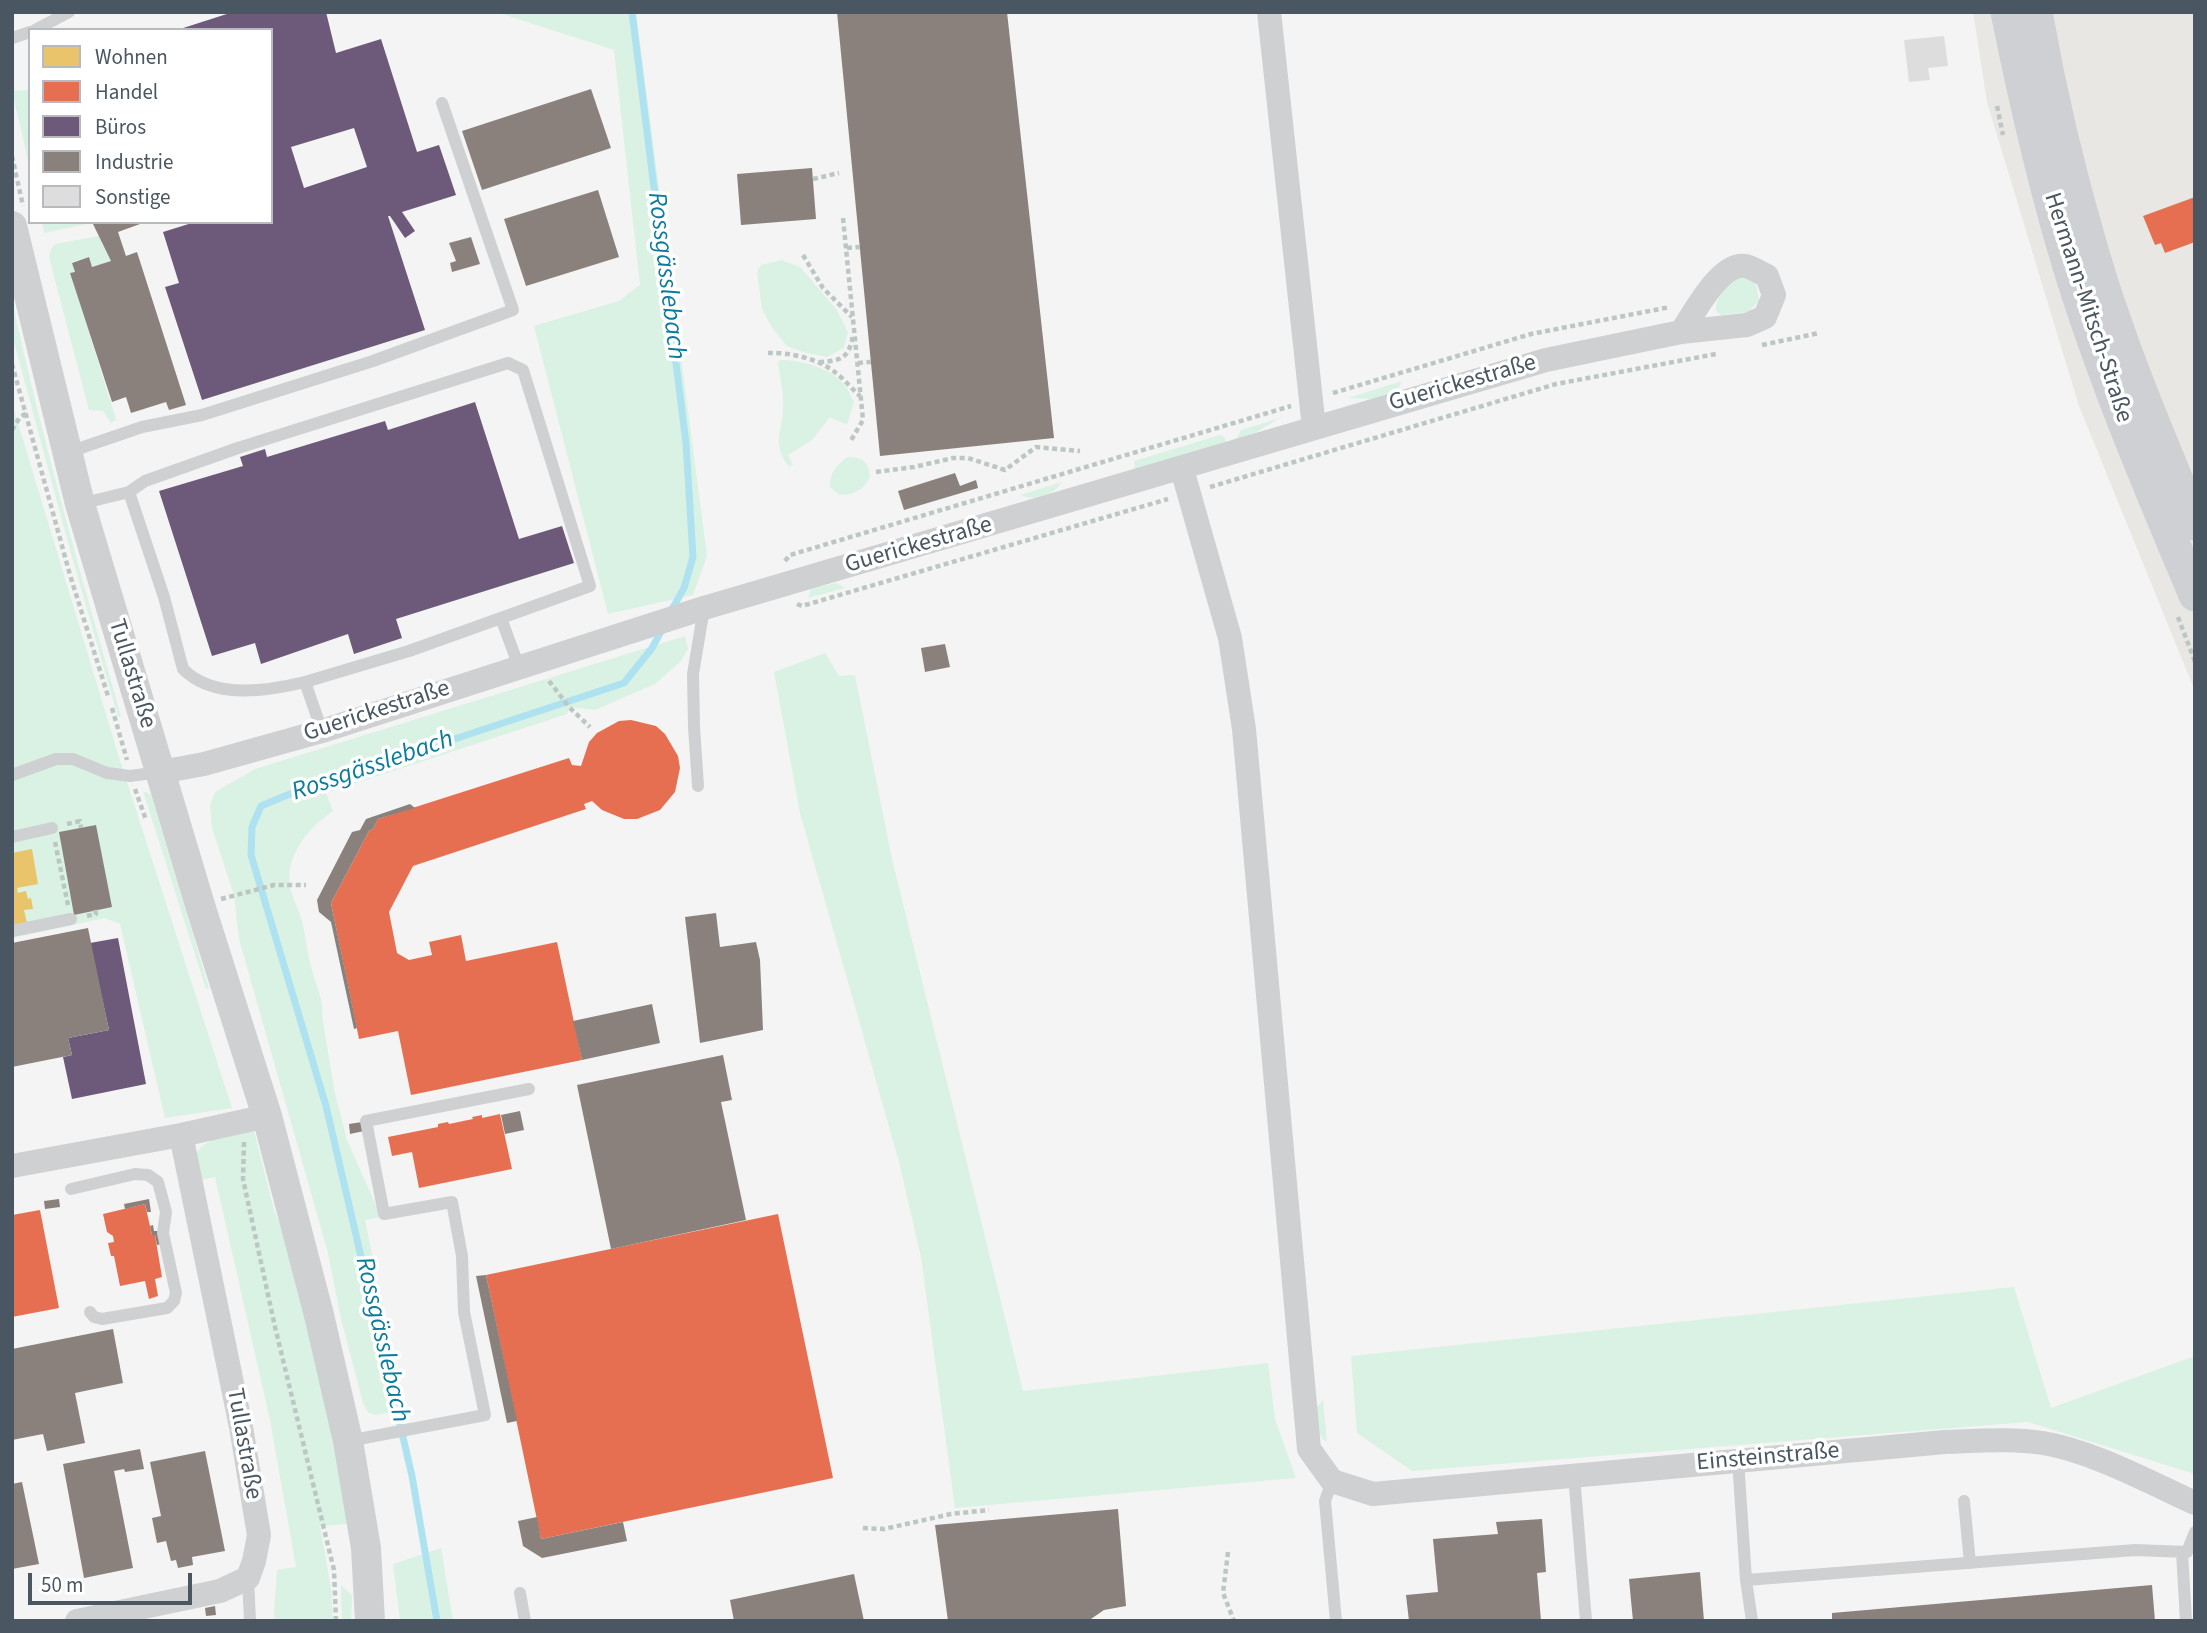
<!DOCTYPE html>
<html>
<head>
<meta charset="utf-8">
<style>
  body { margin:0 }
  #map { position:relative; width:2207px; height:1633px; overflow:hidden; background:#f4f4f4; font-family:"Source Sans 3",sans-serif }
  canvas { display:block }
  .frame { position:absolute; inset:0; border:14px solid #4a5661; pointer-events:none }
  .legend { position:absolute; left:28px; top:28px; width:245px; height:196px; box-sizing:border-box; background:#fff; border:2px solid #b7bbc0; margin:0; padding:9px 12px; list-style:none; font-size:21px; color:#4a5661 }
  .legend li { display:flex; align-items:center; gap:14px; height:35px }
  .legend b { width:35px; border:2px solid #b7bbc0 }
  .scale { position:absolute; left:28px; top:1573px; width:164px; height:32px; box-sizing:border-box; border:4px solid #4a5661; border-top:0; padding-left:9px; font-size:21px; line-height:24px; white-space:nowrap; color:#4a5661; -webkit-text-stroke:5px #fff; paint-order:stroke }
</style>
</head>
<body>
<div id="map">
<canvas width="2207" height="1633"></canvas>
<div class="frame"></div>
<ul class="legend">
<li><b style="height:19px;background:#e9c46a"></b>Wohnen</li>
<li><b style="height:19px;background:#e76f51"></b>Handel</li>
<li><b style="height:19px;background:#6d597a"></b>Büros</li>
<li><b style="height:19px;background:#8a817c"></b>Industrie</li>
<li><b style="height:19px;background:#ddddde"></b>Sonstige</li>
</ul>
<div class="scale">50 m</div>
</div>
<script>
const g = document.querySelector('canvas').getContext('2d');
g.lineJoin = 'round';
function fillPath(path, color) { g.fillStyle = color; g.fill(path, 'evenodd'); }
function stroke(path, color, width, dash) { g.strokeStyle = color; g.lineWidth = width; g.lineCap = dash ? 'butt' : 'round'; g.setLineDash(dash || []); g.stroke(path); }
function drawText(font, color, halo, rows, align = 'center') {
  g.font = font + ' "Source Sans 3",sans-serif'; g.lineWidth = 7; g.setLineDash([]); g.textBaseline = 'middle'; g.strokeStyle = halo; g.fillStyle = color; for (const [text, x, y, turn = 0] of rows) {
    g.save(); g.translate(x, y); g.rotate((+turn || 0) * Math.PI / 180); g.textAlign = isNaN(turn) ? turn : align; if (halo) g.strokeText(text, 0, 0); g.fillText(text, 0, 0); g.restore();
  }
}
fillPath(new Path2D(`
  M1973,12H2195V691L2079,406L1987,102Z`), '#e8e7e3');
fillPath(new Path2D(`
  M496,12H636L707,556L693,595L608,614L534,326L619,301L640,285L614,50Z
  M30,90V169L12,91Z
  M42,222H96L44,233Z
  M99,236L111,261L92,267L88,257L72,262L75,272L71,274L116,420L111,423L103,411L89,410L49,257L51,249L55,244Z
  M781,260L800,267L837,310L848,332L844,348L827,357L803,352L787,346L773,329L762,309L757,272L761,265Z
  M1739,277L1748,278L1756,284L1759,301L1748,312L1721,315L1716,311C1715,298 1728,283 1739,277Z
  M12,300C42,440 82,578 121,716L118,717L70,550L14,342Z
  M780,360C801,360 833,368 846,387C849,391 851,397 854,402L847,425L830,417L812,440L788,455L793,465L789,467C771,442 782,435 783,408C784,393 780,378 778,363Z
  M1402,381L1397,391L1374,399L1348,398Z
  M12,403L118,754L232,1108L165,1118L120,924L105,918L12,938Z
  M1280,418L1255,433L1236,440L1241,430Z
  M1220,435L1224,437L1226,442L1135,470L1134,461Z
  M847,457C861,456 869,462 870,476C865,490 853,495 840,495L830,487C829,473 837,465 847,457Z
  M1062,482C1052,496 1037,502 1020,495Z
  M836,583L845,588L808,598L811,589Z
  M685,636L688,649L681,661L655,684L595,710L569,707L567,714L326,793L333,811C307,829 283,857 291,891C294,901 299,911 302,921C306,939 308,957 313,974C317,989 324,1000 322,1015L334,1089L347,1140L381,1217L365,1220L404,1405L403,1410L375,1415L368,1412L363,1403L341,1319L328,1253L239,939L234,895L212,828L210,805L215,792L255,769Z
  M825,653L839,676L855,675L892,859L1023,1391L1268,1363L1275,1419L1296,1478L955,1508L921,1257L899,1162L800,813L774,672Z
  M143,791L151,795L209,988L206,989Z
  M254,1131L274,1210L292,1255L336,1423L348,1524L320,1526L331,1589L333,1621H275L274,1612L277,1570L296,1567L270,1420L215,1177L197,1181L195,1155C209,1134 231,1134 254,1131Z
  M2014,1287L2051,1408L2195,1356V1474L2028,1422L1412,1471L1357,1433L1351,1356Z
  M1323,1400L1327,1442C1315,1436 1317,1419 1316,1408Z
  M441,1548L453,1621H400L393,1564Z
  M341,1585L352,1595L351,1621H342Z`), '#d9f2e3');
fillPath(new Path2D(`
  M32,849L38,884L17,888L18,893L26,891L28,899L31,898L33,909L24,910L27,923L12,925V853Z`), '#e9c46a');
fillPath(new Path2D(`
  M2195,197V242L2165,253L2161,243L2155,245L2143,216Z
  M631,720L656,726L665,734L678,756L680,768L675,792L660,810L637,819H624L602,810L592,801L584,804L586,809L413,866L389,912L397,953L409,960L432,955L429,942L461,935L466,961L557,942L582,1060L411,1095L398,1031L359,1039L331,903L369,831L373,829L378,819L569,758L572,765L581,766L589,742L597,733L619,721Z
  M500,1114L512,1169L419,1188L412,1152L392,1156L388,1137L438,1127V1124L448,1122L449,1124L473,1119L472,1117L482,1115V1118Z
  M145,1204L152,1235H155L162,1277L155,1279L158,1296L149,1299L145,1281L120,1286L114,1256H111L108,1243L114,1242L113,1236L107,1232L103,1214Z
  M40,1210L59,1308L12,1317V1215Z
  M778,1214L833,1478L541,1539L486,1275Z`), '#e76f51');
fillPath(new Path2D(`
  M233,12H326L336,53L381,39L417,152L439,145L456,195L402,212L415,231L405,238L390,216H388L425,330L202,400L165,287L179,283L163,232L195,222H271V30H177ZM354,128L367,167L304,188L291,147Z
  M475,402L519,539L562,526L574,563L396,619L402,638L354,654L348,634L261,664L255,643L212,656L159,491L243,466L240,457L265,449L267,457L385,421L388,430Z
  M118,938L146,1084L72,1099L63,1057L72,1055L68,1038L109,1030L90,943Z`), '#6d597a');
fillPath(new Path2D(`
  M837,12H1007L1054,438L880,456Z
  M591,89L611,148L482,190L462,131Z
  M812,168L816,219L741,225L737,174Z
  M598,190L619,257L526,286L504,219Z
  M96,222H139L140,224L118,232L126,256L137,252L186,405L169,410L166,402L131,413L126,397L112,402L70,273L75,272L72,263L89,257L92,267L111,261L93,224Z
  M471,237L480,264L452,272L450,263L456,261L449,243Z
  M955,473L960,486L976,480L978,488L904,510L898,491Z
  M945,644L950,667L925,672L921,648Z
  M410,804L415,808L378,819L373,829L369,831L331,903L357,1028L354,1029L331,922L319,912L317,900L352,832L360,830L366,819Z
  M96,825L112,907L74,915L59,832Z
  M716,913L720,947L756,942L760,960L763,1030L700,1043L685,917Z
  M88,928L109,1030L68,1038L72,1055L12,1067V943Z
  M652,1004L660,1043L582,1060L573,1021Z
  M723,1055L732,1100L721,1102L746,1220L611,1249L577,1085Z
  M520,1111L524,1130L505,1134L501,1115Z
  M362,1122L364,1131L350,1134L349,1124Z
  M59,1199L60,1207L45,1209L44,1201Z
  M149,1199L151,1212H147L145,1204L125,1209L124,1204Z
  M153,1225L154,1231H158L161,1244L157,1245L155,1235H152L150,1226Z
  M486,1275L517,1421L507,1423L476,1276Z
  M113,1329L123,1383L75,1393L85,1443L47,1451L43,1434L12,1440V1349Z
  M140,1449L144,1469L125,1472L124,1469L114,1471L133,1568L84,1578L63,1464Z
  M205,1451L225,1551L192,1557L193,1565L178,1568L176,1560L171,1561L166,1541L157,1543L152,1518L161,1516L150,1462Z
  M22,1482L39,1564L12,1569V1484Z
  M1118,1509L1126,1606L1104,1610L1088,1621H948L935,1525Z
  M537,1517L541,1539L623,1522L627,1541L542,1558L523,1546L518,1521Z
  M1542,1519L1546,1572L1537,1573L1541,1621H1409L1406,1595L1438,1592L1433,1539L1498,1534L1496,1522Z
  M1700,1572L1704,1621H1633L1629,1579Z
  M854,1574L864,1621H734L730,1600Z
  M2152,1585L2155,1621H1832V1613Z
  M215,1606L216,1615L206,1616L205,1608Z`), '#8a817c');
stroke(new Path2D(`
  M632,12L686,443L693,557L684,588L671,611
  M437,1621L412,1476L326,1106L251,855L252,827L261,806L297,791L624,683L652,648L663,628`), '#aee2f0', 7);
fillPath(new Path2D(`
  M1944,36L1948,66L1928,68L1930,80L1909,82L1904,40Z`), '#ddddde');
stroke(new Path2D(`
  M1997,106L2003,135
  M12,156L23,206
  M813,179L839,173
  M843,218L863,420L850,442
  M847,248L860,247
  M803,255L823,288L852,317
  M1762,345L1819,333
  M768,353C790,352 819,359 836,373C845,380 852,389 860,396
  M819,362C842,361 849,358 853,335
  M858,363L871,362
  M12,364L70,575L108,696
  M1333,393L1531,334L1670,307
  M12,430L20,417L27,413
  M876,472L914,467L953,458H968L1005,470L1036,447L1080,451
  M1210,487L1556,384L1716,354
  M785,561L790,555L1291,406
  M797,604L802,606L1168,499
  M2178,617L2195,662
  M549,681L569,707L590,727
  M112,708L127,760
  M135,789L146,820
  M67,824L80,821L81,828
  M55,842L68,905
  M221,899L274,885H306
  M87,916L96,914L95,910
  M244,1142L243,1179L275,1327L334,1570L336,1621
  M863,1528L884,1529L951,1514L989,1510
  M1228,1552L1223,1593L1234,1621`), '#bcc7c4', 4.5, [5, 3.5]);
stroke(new Path2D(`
  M35,30L69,12
  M12,38L30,32
  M66,453L142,427L202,415L373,361L513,310L442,103
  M129,492L145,481L238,448L508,363L523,370L590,586L501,618
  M80,504L129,492L164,597L183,669C214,700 267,691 305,682
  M322,731L305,682L409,651L501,618L519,667
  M12,775L56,759H73L107,773L130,776L160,772
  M698,786L694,727L693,674L704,608
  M12,837L52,828
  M12,931L71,919
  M71,1189L135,1174L148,1175L158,1182L166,1212L163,1233L176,1293L174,1301L167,1308L102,1319L94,1317L90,1312
  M348,1441L485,1415L464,1312L462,1256L452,1202L384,1214L366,1121L529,1089
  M1738,1460L1746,1580L2135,1550L2187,1552L2195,1532
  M1574,1475L1586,1621
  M1332,1481L1325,1501L1336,1621
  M1964,1501L1970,1563
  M2182,1552L2186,1621
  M248,1578L250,1621
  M1746,1580L1752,1621
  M520,1593L525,1621`), '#ced0d2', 12);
stroke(new Path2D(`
  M1269,12L1314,428
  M1182,469L1230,638L1244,729L1309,1449L1332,1481L1373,1494L1945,1442C1977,1441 2011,1438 2043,1443C2092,1451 2149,1482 2195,1503
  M161,772L204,764L322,731L704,608L1546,360L1681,332L1747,325L1765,317L1774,295L1767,276C1761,273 1753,268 1746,266C1720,261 1694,314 1681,332
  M12,1166L181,1135L267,1116
  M77,1621L220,1591L248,1578L254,1561L259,1535L241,1427L181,1135`), '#ced0d2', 24);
stroke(new Path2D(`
  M12,226L80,504L200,905L267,1116L319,1315L348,1441L366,1548L370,1621`), '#ced0d2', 30);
stroke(new Path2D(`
  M2007,12C2025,101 2045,190 2072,276C2106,385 2151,490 2195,595
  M2036,12C2050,92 2069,172 2092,250C2119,343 2158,434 2195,524`), '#ced0d4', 33);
drawText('24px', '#4a5661', '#fff', [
  ["Hermann-Mitsch-Straße",2087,308,72],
  ["Guerickestraße",1463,384,-16],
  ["Guerickestraße",919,546,-16],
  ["Tullastraße",131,674,73],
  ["Guerickestraße",377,712,-18],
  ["Tullastraße",243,1444,80],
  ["Einsteinstraße",1768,1458,-5]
]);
drawText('italic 26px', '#0c7c9b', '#fff', [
  ["Rossgässlebach",665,276,83],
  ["Rossgässlebach",373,767,-19],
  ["Rossgässlebach",381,1340,77]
]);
</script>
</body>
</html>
